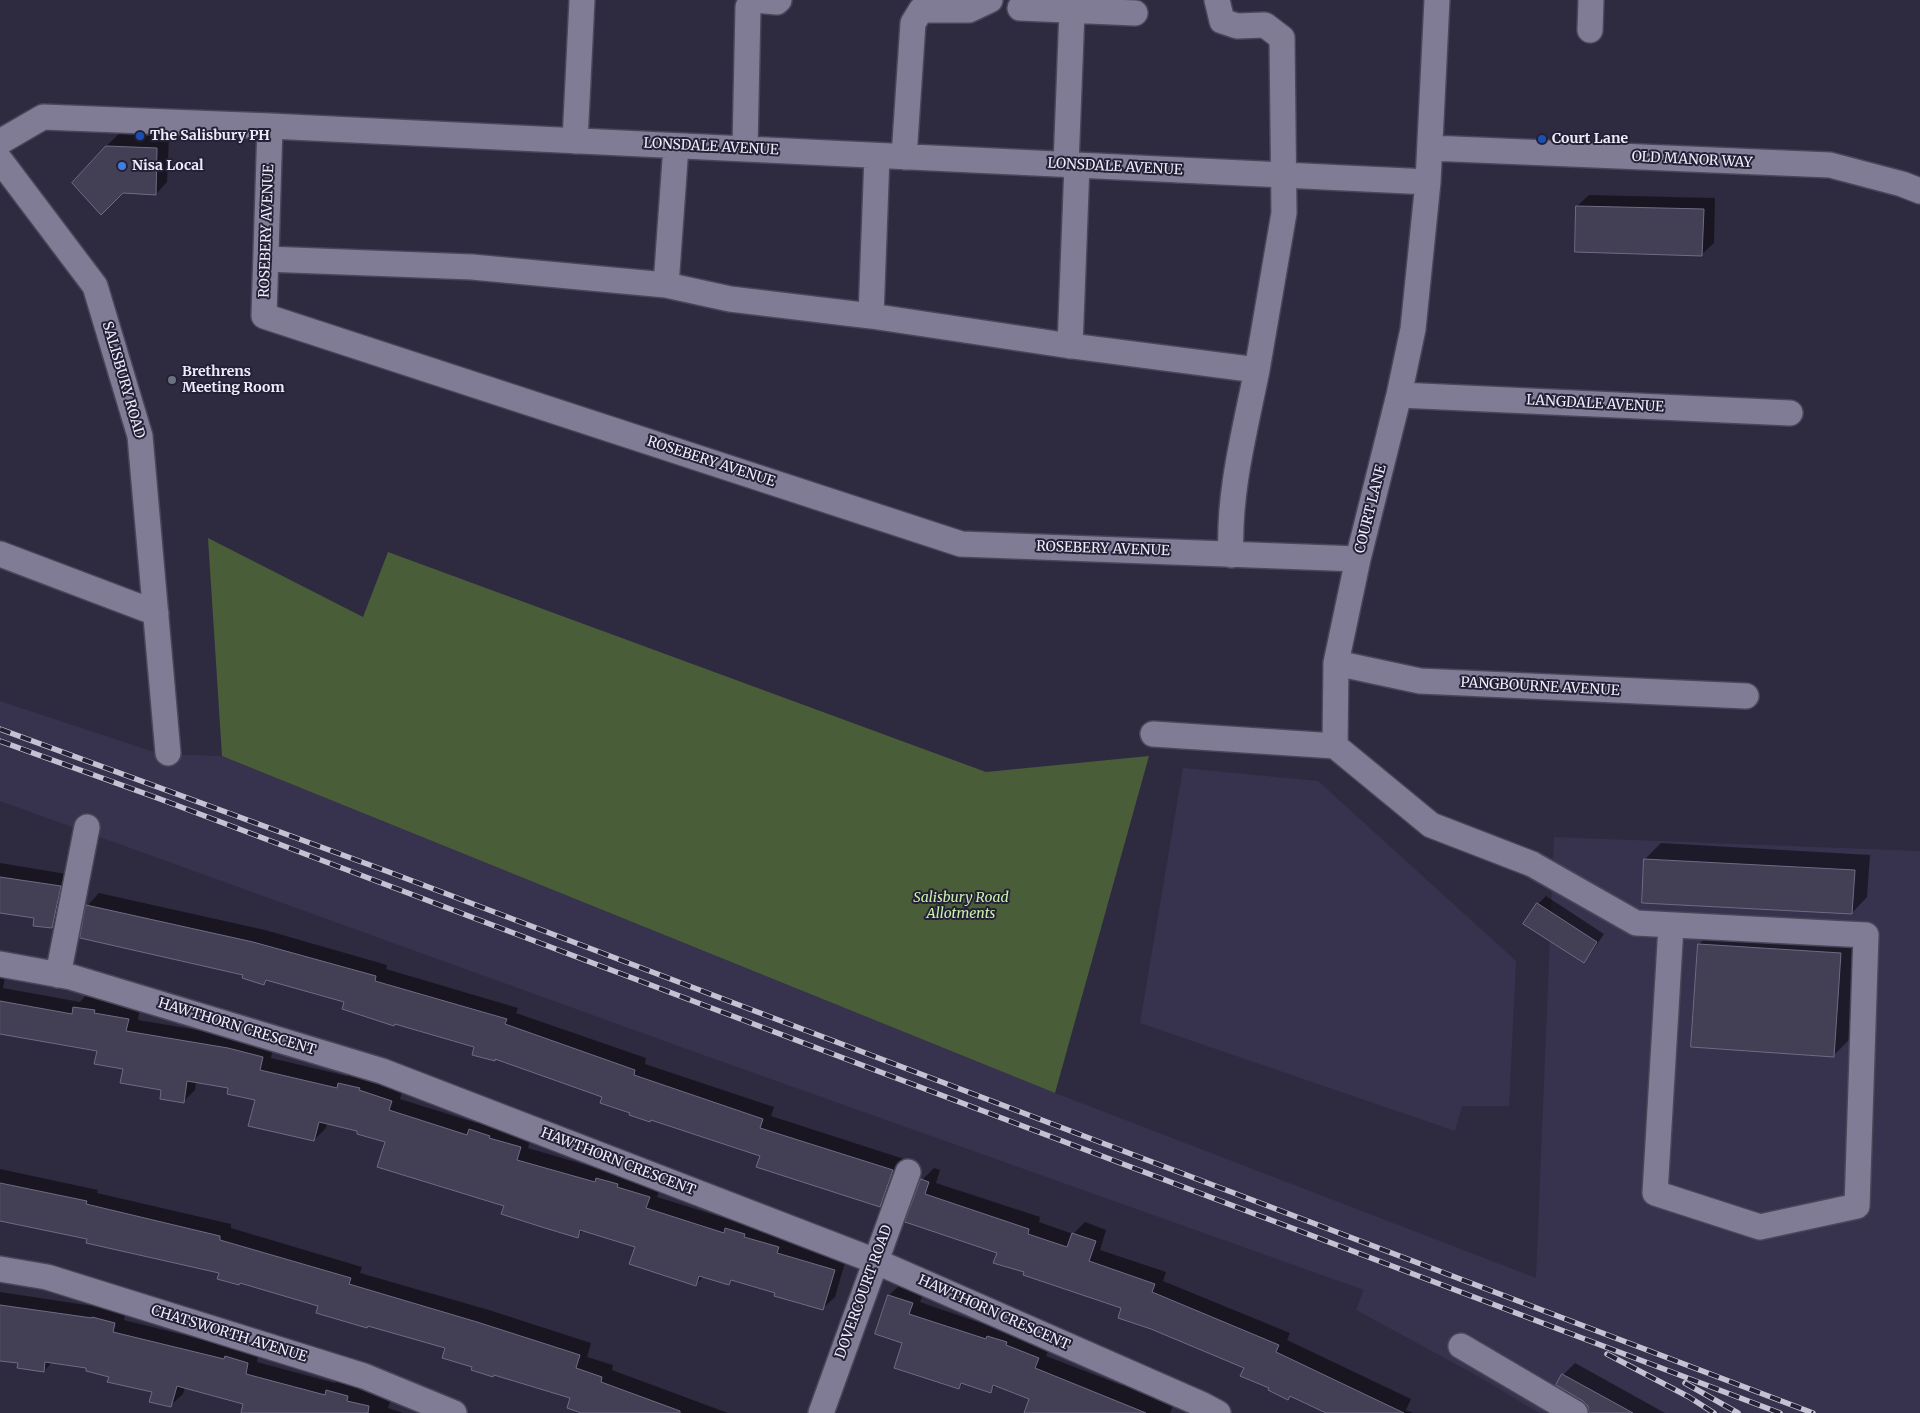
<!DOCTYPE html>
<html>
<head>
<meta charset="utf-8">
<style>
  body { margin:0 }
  canvas { display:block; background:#2e2a3f }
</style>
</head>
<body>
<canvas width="1920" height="1413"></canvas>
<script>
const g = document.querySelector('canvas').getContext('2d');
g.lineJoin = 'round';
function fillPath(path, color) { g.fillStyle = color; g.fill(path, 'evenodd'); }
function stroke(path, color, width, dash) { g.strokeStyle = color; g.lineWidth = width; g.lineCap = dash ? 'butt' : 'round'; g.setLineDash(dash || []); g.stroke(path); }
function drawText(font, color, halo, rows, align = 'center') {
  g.font = font + ' Merriweather,serif'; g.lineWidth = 4; g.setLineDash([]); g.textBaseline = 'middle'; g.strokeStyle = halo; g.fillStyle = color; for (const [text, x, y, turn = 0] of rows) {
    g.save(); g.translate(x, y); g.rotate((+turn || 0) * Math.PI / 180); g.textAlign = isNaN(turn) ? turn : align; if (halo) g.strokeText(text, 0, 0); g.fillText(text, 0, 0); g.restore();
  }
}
fillPath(new Path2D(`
  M0,701L160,754L222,756L1055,1093L1536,1278L1554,837L1920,851V1413H1539L1476,1375L1356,1310L1364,1290L695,1052L0,801Z
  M1183,768L1318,781L1516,961L1509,1106H1462L1455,1131L1140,1023Z`), '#37324e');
fillPath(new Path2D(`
  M208,538L363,617L388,552L986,772L1149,756L1055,1093L222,756Z`), '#4a5d39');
fillPath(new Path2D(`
  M119,134L169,137L167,182L156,194L106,146Z
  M1589,195L1715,198L1714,243L1702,254L1577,206Z
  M1661,843L1870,855L1867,897L1852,913L1643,902L1645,859Z
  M0,863L72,875L64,915L52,927L36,917L0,911Z
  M99,893L265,930L387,965L386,969L518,1008L516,1013L646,1058L645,1064L774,1107L771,1116L904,1159L892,1194L880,1205L761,1156L631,1113L604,1096L496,1058L476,1046L345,1001L268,980L264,984L245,974L82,937L88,905Z
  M1546,896L1604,934L1591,953L1583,961L1538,904Z
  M1715,929L1856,938L1849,1040L1833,1056L1699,944Z
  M0,976L5,977L3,988L80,1002L86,995L106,999L105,1002L140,1007L138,1020L240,1037L274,1045L271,1058L347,1076L351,1072L403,1089L400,1099L477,1123L482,1118L531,1136L528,1148L606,1171L609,1167L661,1186L657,1197L734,1221L738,1217L790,1236L788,1241L846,1259L835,1297L823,1308L733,1279L729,1284L704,1276L696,1284L636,1246L584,1230L577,1236L505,1205L386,1141L359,1130L327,1123L326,1128L314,1140L256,1099L230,1087L196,1082L195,1090L183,1102L124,1068L98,1050L0,1033Z
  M934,1168L940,1170L936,1183L1040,1217L1039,1222L1073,1234L1085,1222L1106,1230L1100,1250L1166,1272L1163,1281L1290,1333L1287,1340L1411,1399L1406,1410L1413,1413H1328L1291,1395L1288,1398L1271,1387L1245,1367L1123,1308L1026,1271L998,1252L907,1221L922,1180Z
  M0,1169L98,1190L97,1193L231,1224V1228L362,1267L360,1273L489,1310L591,1343L587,1357L613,1365L612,1370L728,1413H585L572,1397L473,1367L447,1347L320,1305L221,1272L88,1238L0,1220Z
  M901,1284L924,1291L920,1302L1050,1347L1046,1356L1121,1385L1125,1381L1174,1403L1170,1413H1025L1031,1399L997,1385L990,1391L964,1382L959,1388L904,1342L889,1295Z
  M0,1292L126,1311L124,1320L236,1348L259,1351L257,1362L335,1383L339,1379L392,1397L388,1408L403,1413H242L245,1404L185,1387L183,1394L171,1405L153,1391L88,1367L52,1362L44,1371L19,1362L0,1360Z
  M1575,1363L1665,1413H1592L1589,1406L1583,1400L1558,1385L1563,1375Z`), '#0007');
const building = new Path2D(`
  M106,146L157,148L156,195L123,193L101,215L72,183Z
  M1576,206L1704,209L1702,256L1575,252Z
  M1644,859L1855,870L1852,914L1642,903Z
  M0,877L61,886L52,928L33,926L34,918L0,913Z
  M1537,903L1597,942L1584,963L1523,924Z
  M86,905L253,942L376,976L375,981L507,1019L505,1024L635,1070L634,1075L763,1119L760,1128L893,1170L880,1207L756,1167L760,1156L651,1120L650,1122L629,1115L630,1113L600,1103L602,1097L495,1059V1061L472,1055L474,1047L395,1024L394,1026L342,1009L344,1002L266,980L264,985L242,978L243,975L80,938Z
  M1698,944L1841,953L1834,1057L1691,1047Z
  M0,1001L72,1014L73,1007L95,1010L94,1013L129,1019L126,1031L228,1048L263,1057L260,1070L337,1088L338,1083L360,1088L359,1090L392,1101L389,1110L467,1135L469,1129L490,1136L489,1138L521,1147L517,1160L595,1182L596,1178L618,1184L617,1187L650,1197L646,1208L724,1233L725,1228L745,1234L744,1237L779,1247L777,1253L835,1270L823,1310L774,1296L775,1293L731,1280L729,1285L699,1276L696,1286L629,1264L635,1247L580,1230L578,1238L545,1228L501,1214L504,1206L377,1167L385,1142L357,1134V1131L319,1122L314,1141L248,1126L255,1100L227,1094L228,1088L187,1081L184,1103L160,1099L161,1090L120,1083L123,1069L94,1064L97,1051L0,1034Z
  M921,1179L929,1182L925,1194L1029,1229L1028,1234L1067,1247L1072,1233L1096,1241L1089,1261L1155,1284L1152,1292L1279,1345L1276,1352L1404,1413H1326L1290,1396L1288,1400L1268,1390L1269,1388L1240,1376L1244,1368L1151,1329L1118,1318L1121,1308L1023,1275L1024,1272L993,1263L997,1253L905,1222Z
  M0,1183L87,1201L86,1204L220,1236V1240L351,1278L349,1284L477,1322L580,1355L576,1368L602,1377L601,1382L680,1411V1413H581L567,1408L570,1398L494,1375L493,1377L471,1370L472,1367L442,1358L445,1348L368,1326L367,1328L316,1313L318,1306L240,1283L239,1285L217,1279L219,1273L86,1243L87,1239L0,1221Z
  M888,1295L913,1303L909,1314L986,1339L987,1336L1007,1342L1006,1345L1039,1358L1035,1368L1146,1413H1024L1029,1399L993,1385L991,1393L961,1383L959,1389L894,1368L902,1343L875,1334Z
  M0,1305L92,1318V1317L115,1323L113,1332L224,1359L225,1356L248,1363L246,1374L325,1395L326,1390L348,1396L347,1401L369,1406L368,1413H241L243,1404L177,1386L171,1407L149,1402L152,1392L107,1382L109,1377L86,1371V1368L45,1362L44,1372L17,1368L18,1363L0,1361Z
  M1562,1374L1633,1413H1589L1588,1406L1583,1401L1556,1385Z`);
fillPath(building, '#433f55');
stroke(building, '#6f6b83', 1);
const minor = new Path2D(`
  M1437,0L1428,182L1413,329L1399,395L1358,559L1336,663L1335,746L1431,825L1532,864L1636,923L1866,935L1857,1206L1760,1227L1655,1193L1671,926
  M1020,8L1135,13
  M1590,30L1591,0
  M270,126L264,316L961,544L1358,559
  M575,141L582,0
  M0,142L43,117L270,126L1428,182
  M1430,148L1830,165L1902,184L1920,191
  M745,149L748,7L755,0L777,2L779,0
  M904,157L913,23L921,10H969L990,0
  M0,160L95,286L140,436L168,753
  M1066,165L1072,11
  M266,259L472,267L666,285L730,299L871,316L1064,345L1257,370L1284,213L1282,38L1265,25L1237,26L1222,21L1217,0
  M666,285L676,146
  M871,316L877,156
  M1070,346L1077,165
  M1399,395L1790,413
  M0,554L156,613
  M1231,555C1228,493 1245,430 1257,370
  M1336,663L1420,681L1746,696
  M1153,734L1335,746
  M0,964L71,977L382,1071L875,1261L1203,1405L1218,1413
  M58,975L87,827
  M0,1269L47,1277L364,1376L454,1413
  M1461,1346L1575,1413
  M821,1413L908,1172`);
stroke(minor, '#4a4659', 28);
stroke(minor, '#807c95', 25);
const rail = new Path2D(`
  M0,729L389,872L1813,1413
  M0,741L160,799L1780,1413
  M1607,1354L1689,1397L1714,1413
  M1685,1383L1738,1413`);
stroke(rail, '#c4c2d2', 5.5);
stroke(rail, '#242035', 4, [11]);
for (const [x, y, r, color] of [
  [140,136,5,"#1a4fb4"],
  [1542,139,5,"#1a4fb4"],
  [122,166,5,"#3f7fe0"],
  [172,380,5,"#6b7280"]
]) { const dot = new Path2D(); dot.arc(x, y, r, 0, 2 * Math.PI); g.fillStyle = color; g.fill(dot); stroke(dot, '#242035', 2); }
drawText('bold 14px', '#eeecfb', '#242035', [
  ["The Salisbury PH",150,136],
  ["Court Lane",1552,139],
  ["Nisa Local",132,166],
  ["Brethrens",182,372],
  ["Meeting Room",182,388]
], 'left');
drawText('14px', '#eeecfb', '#242035', [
  ["LONSDALE AVENUE",711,147,3],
  ["OLD MANOR WAY",1692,160,3],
  ["LONSDALE AVENUE",1115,167,3],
  ["ROSEBERY AVENUE",267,231,-88],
  ["SALISBURY ROAD",123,380,74],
  ["LANGDALE AVENUE",1595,404,3],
  ["ROSEBERY AVENUE",711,462,18],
  ["COURT LANE",1371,509,-76],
  ["ROSEBERY AVENUE",1103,549,2],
  ["PANGBOURNE AVENUE",1540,687,3],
  ["HAWTHORN CRESCENT",237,1027,17],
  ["HAWTHORN CRESCENT",618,1162,21],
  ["DOVERCOURT ROAD",864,1292,-70],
  ["HAWTHORN CRESCENT",994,1313,24],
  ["CHATSWORTH AVENUE",229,1334,17]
]);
drawText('italic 14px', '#c9f1a8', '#242035', [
  ["Salisbury Road",961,898],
  ["Allotments",961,914]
]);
</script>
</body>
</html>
